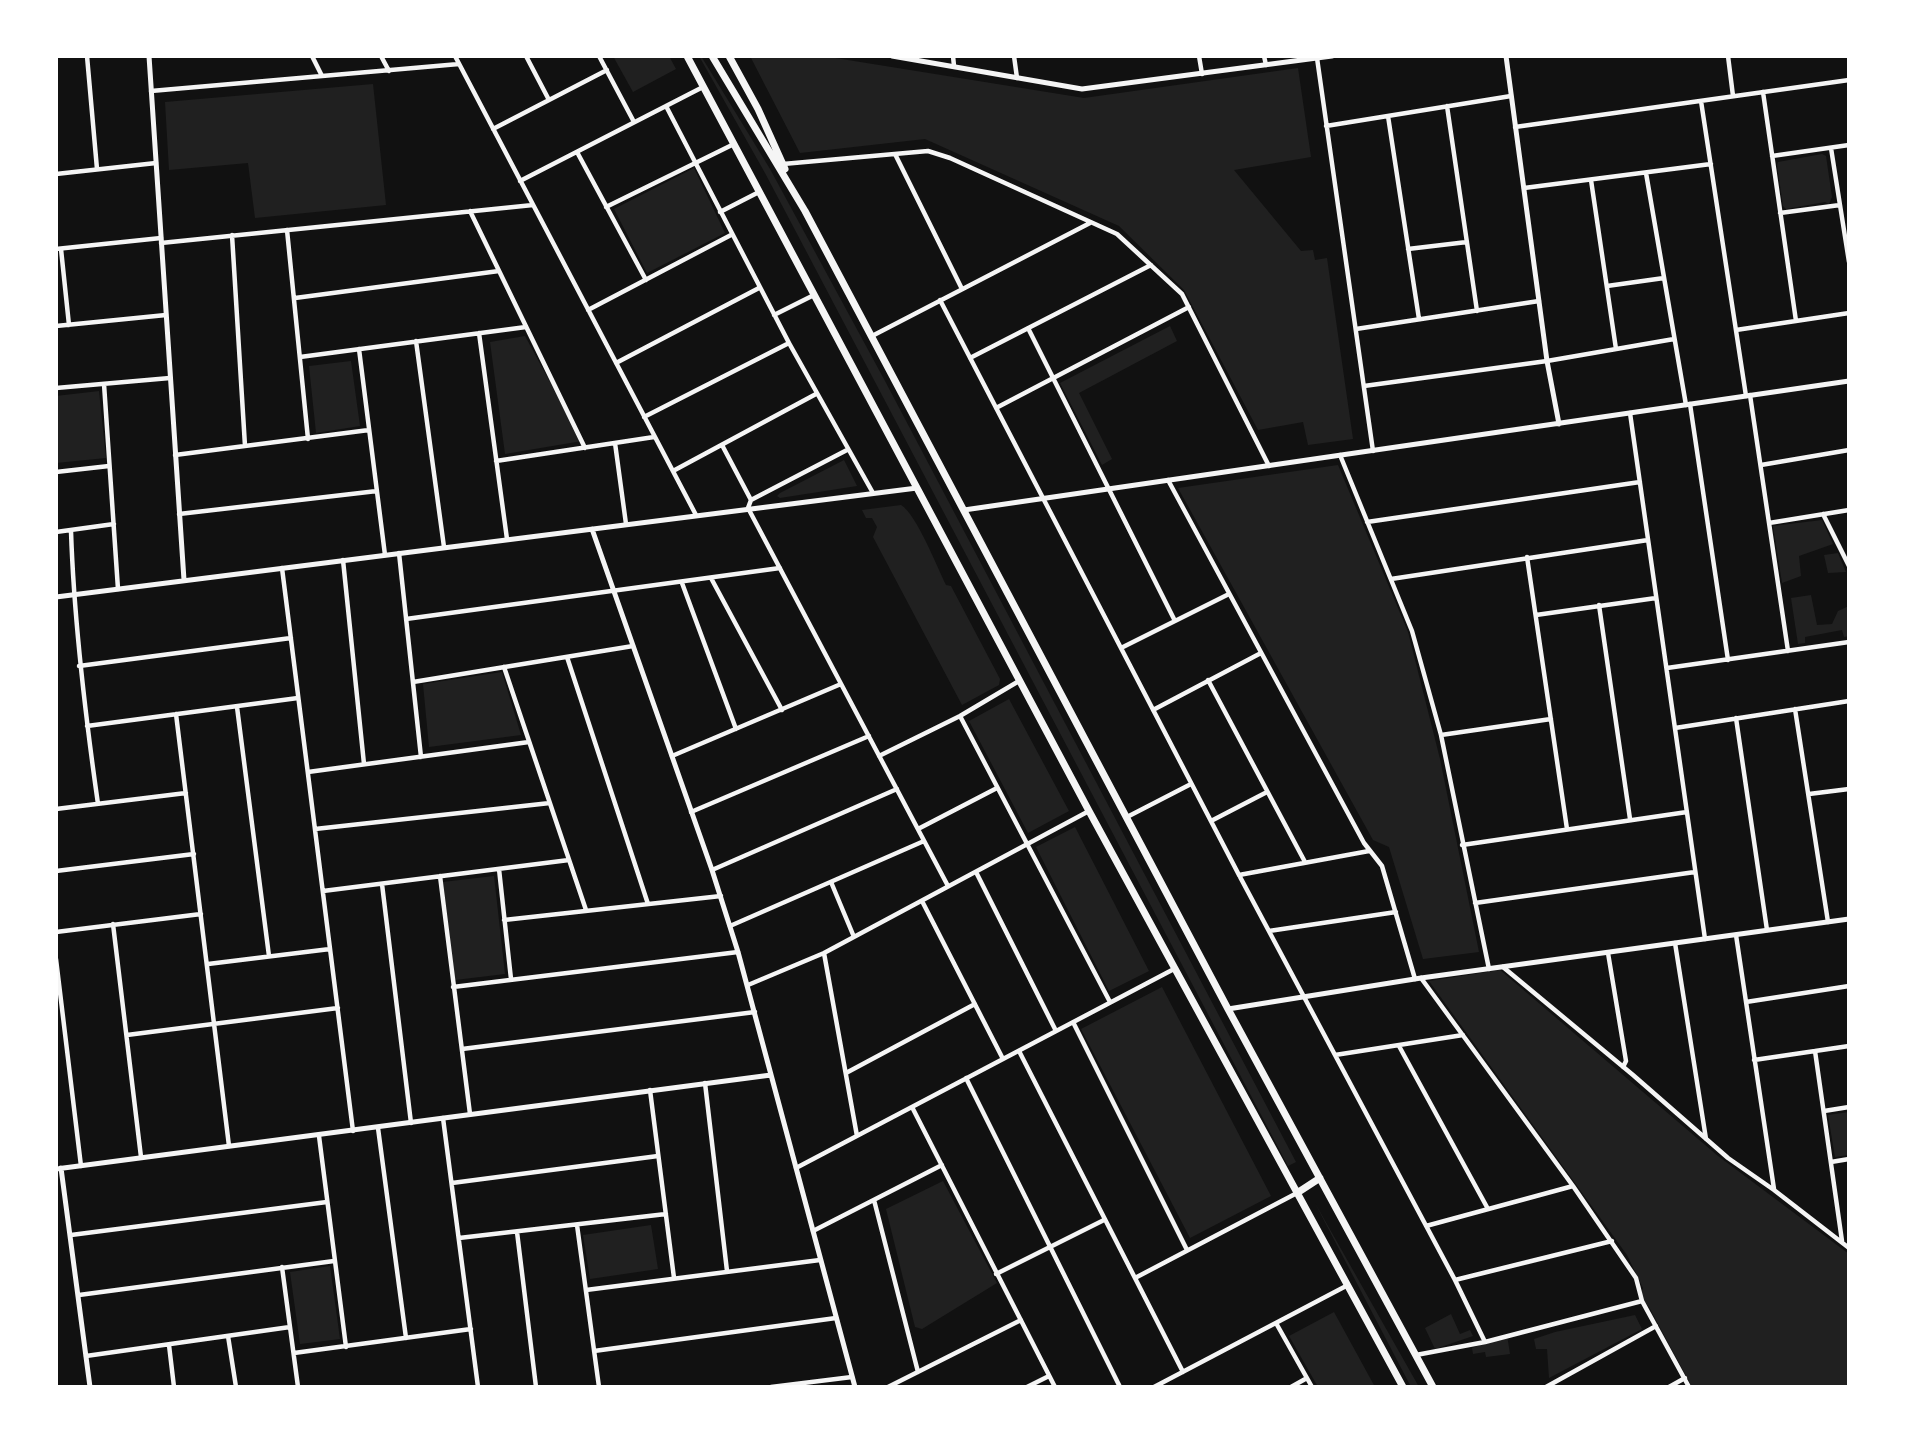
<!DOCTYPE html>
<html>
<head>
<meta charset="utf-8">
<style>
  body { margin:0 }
  #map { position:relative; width:1905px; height:1443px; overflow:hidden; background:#111; font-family:"DM Sans",sans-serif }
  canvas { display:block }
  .frame { position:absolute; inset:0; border:58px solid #fff; pointer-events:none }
</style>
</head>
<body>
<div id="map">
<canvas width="1905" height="1443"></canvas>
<div class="frame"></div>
</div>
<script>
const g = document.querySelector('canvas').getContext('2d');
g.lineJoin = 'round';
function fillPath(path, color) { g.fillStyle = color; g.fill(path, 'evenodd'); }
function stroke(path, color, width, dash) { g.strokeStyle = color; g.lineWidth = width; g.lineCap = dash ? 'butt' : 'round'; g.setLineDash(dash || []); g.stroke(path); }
fillPath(new Path2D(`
  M613,56H669L676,69L633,92Z
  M699,56H701L770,169L885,381L1296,1162L1288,1166L765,173Z
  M750,56H823L1084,98L1298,68L1311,157L1234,170L1301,251L1313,250L1315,260L1327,258L1353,439L1308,445L1303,422L1258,430L1184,290L1119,226L925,139L800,153Z
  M373,84L386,205L255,218L248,163L169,170L165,102Z
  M1822,154L1826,156L1832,197L1829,204L1825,202L1786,209L1783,206L1777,165L1778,162Z
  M694,168L725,233L647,273L614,209Z
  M1170,326L1177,341L1079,393L1112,459L1102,465L1060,383Z
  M525,336L582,441L505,454L490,342Z
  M351,361L360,426L316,433L309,366Z
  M99,391L106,458L56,463V396Z
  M844,460L857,486L780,498L777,496L780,493Z
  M1338,465L1408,632L1440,759L1479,952L1423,959L1389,847L1373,840L1178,488Z
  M901,505C917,515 937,567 946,585L951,586L1000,679L999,685L962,705L873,537L877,527L872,518H866L862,510Z
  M1822,520L1833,544L1799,556L1801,576L1782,583L1773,526Z
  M1838,553L1846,572L1828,573L1824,555Z
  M1811,595L1817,625L1832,624L1838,611L1849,606V636L1844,637L1842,630L1805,637V643L1798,644L1791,598Z
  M502,672L521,735L429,747L423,684Z
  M1009,699L1069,811L1028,833L969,721Z
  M1075,827L1149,971L1109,991L1036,847Z
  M494,876L505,974L455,980L443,882Z
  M1500,970L1718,1156L1849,1254V1387H1692L1649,1307L1640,1298L1643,1288L1627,1255L1429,981Z
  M1162,987L1271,1196L1190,1238L1081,1029Z
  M1849,1112V1155L1835,1157L1828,1115Z
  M943,1181L997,1283L922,1329L915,1327L886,1209Z
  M1315,1203L1419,1387H1411Z
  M651,1225L658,1269L590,1279L583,1235Z
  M330,1266L340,1339L300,1344L290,1272Z
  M1334,1312L1375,1387H1318L1289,1336Z
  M1451,1314L1460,1334L1470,1330L1473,1336L1435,1349L1425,1328Z
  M1635,1315L1642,1329L1549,1378L1547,1349H1536L1534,1339L1555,1332Z
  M1507,1335L1510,1354L1486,1357L1485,1352L1473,1354L1472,1348Z`), '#202020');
stroke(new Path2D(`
  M87,56L97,169
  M312,56L322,76
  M381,56L389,71
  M455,56L696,515
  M526,56L549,100
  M599,56L634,122
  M953,56L954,66
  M1014,56L1017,78
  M1199,56L1202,74
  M1264,56L1266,65
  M1728,56L1733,96
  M1317,58L1373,451
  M151,91L459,64
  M1763,92L1796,321
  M1701,101L1746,396
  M666,106L789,343L873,493
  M1447,106L1477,311
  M1388,116L1419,319
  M1326,126L1511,96
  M1515,127L1849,80
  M493,129L607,70
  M1831,148L1849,262
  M577,152L646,280
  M895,154L962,289
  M1772,156L1849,145
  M783,164L928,151L950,158L1117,234L1182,294L1269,466
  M1646,173L1686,405
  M56,174L156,163
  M1591,180L1616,349
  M520,181L703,87
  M1524,188L1711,164
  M606,207L734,144
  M470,211L585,448
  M720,212L759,192
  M1780,213L1840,205
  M287,230L308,439
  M232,235L245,446
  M161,243L533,205
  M56,249L161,238
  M61,249L69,325
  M1408,249L1467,242
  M1607,286L1664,278
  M295,298L499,271
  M940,300L1239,875L1455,1280L1485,1342
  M588,310L731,235
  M774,315L814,295
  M56,326L166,315
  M1028,328L1175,621
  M1356,329L1539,301
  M1736,330L1849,313
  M479,333L507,539
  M872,336L1090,223
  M416,341L444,547
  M359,349L385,555
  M300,357L526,327
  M970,358L1151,265
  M616,363L759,288
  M104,384L118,589
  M1364,386L1547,361L1674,339
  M56,388L170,378
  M1750,395L1788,651
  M1690,404L1728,660
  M996,408L1189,307
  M1630,413L1705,939
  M644,417L789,343
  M615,443L626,524
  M722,445L751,500
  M847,450L751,500L748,508L948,886
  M175,455L369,430
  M1340,455L1412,631L1441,735L1489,969
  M496,461L654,437
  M1761,465L1849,450
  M673,471L816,394
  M56,472L109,466
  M1168,480L1364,843L1382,866L1415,979
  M179,514L377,491
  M1823,514L1849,566
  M1367,522L1640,482
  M1769,523L1849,510
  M71,531C74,623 85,713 98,804
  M56,532L114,524
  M399,553L421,757
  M1527,557L1567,829
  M343,560L364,764
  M282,568L353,1131
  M711,578L782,710
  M1391,579L1648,540
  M682,583L736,729
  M1599,605L1630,819
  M1536,615L1656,598
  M406,619L780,568
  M1121,648L1229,594
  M567,657L648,904
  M79,666L291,638
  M504,667L586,910
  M1667,668L1849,642
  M1208,680L1305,862
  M413,682L633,646
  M237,707L269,956
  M1795,709L1828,922
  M1153,710L1261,653
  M176,714L229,1146
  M960,716L1110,1002
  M1736,718L1767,930
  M87,726L298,698
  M1675,728L1849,701
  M1441,735L1551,719
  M672,756L841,684
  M879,756L960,716L1019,681
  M308,772L529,742
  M1809,794L1849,789
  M56,809L186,793
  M691,812L869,736
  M1127,817L1191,784
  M1211,821L1267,792
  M315,829L550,803
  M918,829L997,788
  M1462,845L1687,812
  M499,869L511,979
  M712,870L897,789
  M56,871L194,854
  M976,872L1056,1031
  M1239,875L1369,851
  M440,876L470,1114
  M831,882L854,937
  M382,884L411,1123
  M323,891L569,860
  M922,901L1003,1059
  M1475,903L1695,872
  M504,920L721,896
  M113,924L141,1157
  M730,926L924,841
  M1269,931L1396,912
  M56,932L201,914
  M1736,935L1774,1189
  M1675,943L1706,1139
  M824,953L857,1136
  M1608,953L1626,1061L1623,1067
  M56,959L81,1166
  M208,964L330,949
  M1503,967L1633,1075L1728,1158L1774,1190L1849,1248
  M1421,978L1573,1186L1636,1278L1642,1301L1689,1387
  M748,985L824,953L1089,811
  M453,987L738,952
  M1746,1002L1849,986
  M1073,1022L1187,1250
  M127,1035L338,1008
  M1399,1046L1488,1209
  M462,1049L755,1012
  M1019,1051L1183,1372
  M1815,1051L1842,1241
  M1335,1055L1463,1035
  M1754,1060L1849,1046
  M846,1073L975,1004
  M966,1078L1120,1387
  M705,1083L727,1271
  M650,1090L674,1278
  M912,1107L1055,1387
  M1824,1111L1849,1107
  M443,1118L478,1387
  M378,1128L406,1338
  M319,1136L346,1347
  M1831,1162L1849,1159
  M796,1168L1174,969
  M452,1183L658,1156
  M874,1200L918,1372
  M577,1225L599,1387
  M1426,1226L1573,1186
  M813,1231L942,1165
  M517,1232L536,1387
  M71,1235L327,1202
  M459,1238L666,1214
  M282,1267L298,1387
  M996,1274L1104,1220
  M1135,1278L1297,1193
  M1455,1280L1612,1241
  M586,1290L820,1260
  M79,1295L334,1261
  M1276,1323L1312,1387
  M228,1336L236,1387
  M169,1345L174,1387
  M594,1351L836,1318
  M294,1353L471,1329
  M1416,1355L1485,1342L1642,1301
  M86,1356L290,1327
  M771,1387L852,1377
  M888,1387L1021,1320
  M1027,1387L1049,1376
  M1154,1387L1348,1285
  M1291,1387L1307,1378
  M1546,1387L1656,1326
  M1669,1387L1685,1378`), '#f5f5f5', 4.5);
stroke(new Path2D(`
  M149,56L184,580
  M892,56L1082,89L1332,56
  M1506,56L1547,361L1559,424
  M964,510L1849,381
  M592,529L712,870L738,952L855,1387
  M56,597L917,488
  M1228,1009L1421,978L1849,919
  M61,1168L90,1387
  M56,1169L771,1075`), '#f5f5f5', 5);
stroke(new Path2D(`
  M687,56L1089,811L1403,1387
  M712,56L805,211L1228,1009L1433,1387
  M729,56L758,109L785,169
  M1297,1193L1320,1178`), '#f5f5f5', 7);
</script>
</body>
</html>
